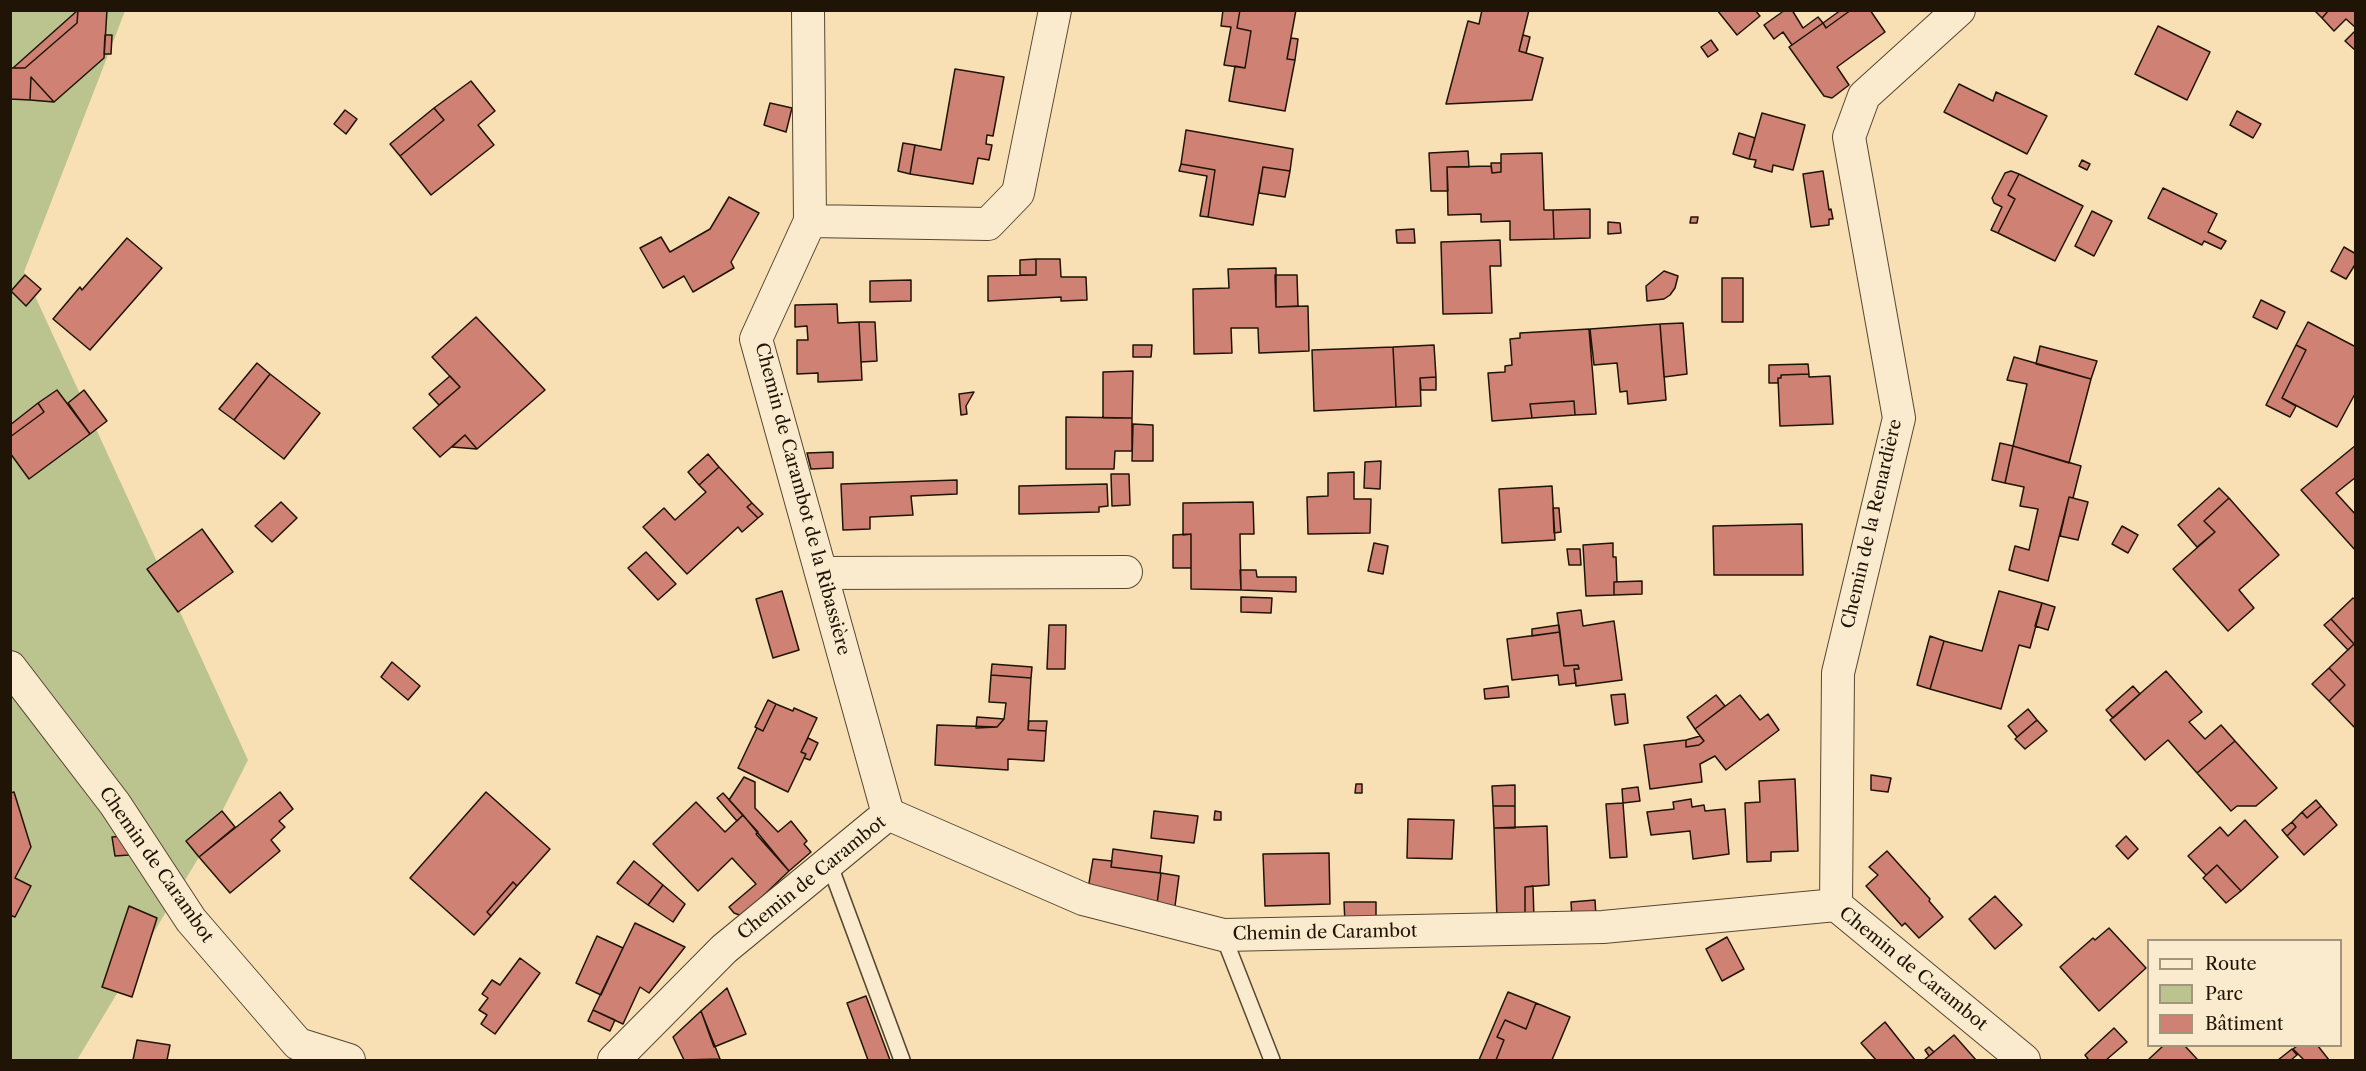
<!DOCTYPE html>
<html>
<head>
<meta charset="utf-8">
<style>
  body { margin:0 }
  #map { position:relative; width:2366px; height:1071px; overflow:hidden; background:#f8e0b4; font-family:"Libre Caslon Text",serif }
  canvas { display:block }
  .frame { position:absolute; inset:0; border:12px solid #1f1406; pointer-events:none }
  .legend { position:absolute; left:2147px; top:939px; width:195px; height:108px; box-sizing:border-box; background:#faebce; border:2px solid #a2957e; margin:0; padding:8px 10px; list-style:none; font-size:18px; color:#1f1406 }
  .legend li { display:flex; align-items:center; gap:12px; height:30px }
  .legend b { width:30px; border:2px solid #a2957e }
</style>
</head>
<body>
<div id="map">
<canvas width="2366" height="1071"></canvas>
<div class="frame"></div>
<ul class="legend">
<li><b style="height:8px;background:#faebce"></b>Route</li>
<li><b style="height:16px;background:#bbc38f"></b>Parc</li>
<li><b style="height:16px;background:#cf8174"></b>Bâtiment</li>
</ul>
</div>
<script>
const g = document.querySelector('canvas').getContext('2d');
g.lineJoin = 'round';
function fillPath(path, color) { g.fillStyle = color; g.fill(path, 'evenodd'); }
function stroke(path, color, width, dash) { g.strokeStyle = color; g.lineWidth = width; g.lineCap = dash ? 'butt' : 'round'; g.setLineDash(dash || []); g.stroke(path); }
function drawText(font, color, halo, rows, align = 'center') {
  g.font = font + ' "Libre Caslon Text",serif'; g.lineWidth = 5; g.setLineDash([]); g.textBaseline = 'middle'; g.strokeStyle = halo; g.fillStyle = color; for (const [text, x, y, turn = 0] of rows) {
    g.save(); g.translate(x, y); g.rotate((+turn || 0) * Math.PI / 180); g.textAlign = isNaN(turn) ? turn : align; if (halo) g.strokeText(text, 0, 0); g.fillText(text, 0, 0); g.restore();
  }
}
fillPath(new Path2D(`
  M10,11H125L24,272L248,760L199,857L77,1060H11Z`), '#bbc38f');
const building = new Path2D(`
  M78,10H107L104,58L54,102L31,77L30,100L10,99V68H25L77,23Z
  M78,10L77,23L25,68H13Z
  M1223,10H1240L1237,28L1251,31L1245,68L1224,65L1231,27L1221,26Z
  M1240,10H1296L1287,59L1295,60L1285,111L1229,101L1235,66L1245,68L1251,31L1237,28Z
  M1482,10H1529L1519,51L1543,58L1532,100L1446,104L1468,21L1479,24Z
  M1717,10H1755L1760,16L1737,35Z
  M1785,10H1792L1803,28L1818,17L1823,23L1792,45L1783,32L1774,39L1764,25Z
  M1841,10H1851L1826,28L1823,23Z
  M1851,10H1870L1885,32L1837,67L1849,85L1832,98L1824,96L1789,47L1823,23L1826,28Z
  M2314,10H2329L2322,18Z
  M2329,10H2356V28L2346,19L2334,31L2322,18Z
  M2158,26L2210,52L2187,100L2135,74Z
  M2356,30V51L2345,41Z
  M105,35H112L111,54H104Z
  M1523,35L1530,37L1526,53L1519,51Z
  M1291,38L1298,39L1295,60L1287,59Z
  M1711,40L1718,50L1708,57L1701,47Z
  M955,69L1004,77L993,136L987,135L986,144L992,145L989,160L978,158L973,184L910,174L915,145L941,150Z
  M31,77L54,102L30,100Z
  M471,81L495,111L478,125L494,145L431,195L400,156L444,120L434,108Z
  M1959,84L1993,101L1996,92L2047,116L2027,154L1944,112Z
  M770,103L792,108L786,132L764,125Z
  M434,108L444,120L400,156L390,144Z
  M345,110L357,119L346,134L334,124Z
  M2237,111L2261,124L2253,138L2230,125Z
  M1762,113L1805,125L1793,170L1773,165L1772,172L1754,167L1756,160L1749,159Z
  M1186,130L1293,149L1290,171L1263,167L1253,225L1208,217L1215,170L1181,164Z
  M1739,133L1755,138L1749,159L1733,154Z
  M903,143L915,145L910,174L898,171Z
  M1468,151L1469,167H1447L1448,191H1431L1429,153Z
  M1542,153L1544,210H1553L1554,239L1510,240V221L1481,222V214L1448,215L1447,167L1491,166L1492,173L1501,172V154Z
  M2082,160L2090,164L2087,170L2079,166Z
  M1491,163H1501V172L1492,173Z
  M1181,164L1215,170L1208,217L1200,216L1207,176L1179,171Z
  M1263,167L1290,171L1285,197L1259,193Z
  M1823,171L1829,210L1831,209L1833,219H1829V225L1811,227L1803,174Z
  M2011,171L2019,174L2008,195L2015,199L1998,233L1991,230L2002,207L1994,203L1992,198L2005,173Z
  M2019,174L2083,206L2055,261L1998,233L2015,199L2008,195Z
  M2163,188L2217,214L2208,232L2226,241L2221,249L2204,241L2202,245L2148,218Z
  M729,197L759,213L731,262L734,268L693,292L684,276L663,288L640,248L661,237L670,252L710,229Z
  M1590,209V238L1554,239L1553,210Z
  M2092,211L2112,221L2094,256L2075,246Z
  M1691,217H1698L1697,223H1690Z
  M1608,222L1620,223L1621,233L1608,234Z
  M1414,229L1415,243H1397L1396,230Z
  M127,238L162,268L90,350L53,319L80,287L82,290Z
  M1500,240L1501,266H1490L1492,313L1443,314L1441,242Z
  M2344,247L2356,254V263L2346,279L2331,271Z
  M1036,259H1060L1061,277H1086L1087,300L1061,301V297L988,301V276L1036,275Z
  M1036,259V275H1020V260Z
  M1276,268V307L1308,306L1309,351L1259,353L1258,328H1231L1232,353L1194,354L1193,289L1229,288L1228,269Z
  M1664,271L1678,276L1675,288L1670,295L1664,299L1647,301L1646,286Z
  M25,275L41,289L26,306L11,291Z
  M1275,275H1297L1298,306L1276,307Z
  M1722,278H1743V322H1722Z
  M911,280V301L870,302V281Z
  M2261,300L2285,312L2277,329L2253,317Z
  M837,304L838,323L859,322L862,380L818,382V373L797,374V340H808L807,326L795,327V305Z
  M476,317L545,390L477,449L465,435L440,457L413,428L460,387L432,357Z
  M859,322H875L877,361L861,362Z
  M2308,322L2356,347V392L2337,427L2282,398L2306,350L2296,345Z
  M1683,323L1687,374L1664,377L1660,324Z
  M1660,324L1666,400L1628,404L1627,391L1620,392L1617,363L1594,365L1590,329Z
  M1589,329L1596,414L1575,415L1574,401L1530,404L1532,418L1492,421L1488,373L1505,372V366L1512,365L1510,339L1520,338V333Z
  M1133,345H1152L1151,357H1133Z
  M1434,345L1436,377L1420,378L1421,406L1396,407L1393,347Z
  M2296,345L2306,350L2282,398L2296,406L2290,417L2266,405Z
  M2040,346L2097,361L2091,379L2036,364Z
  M1393,347L1396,407L1314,411L1312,350Z
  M2014,357L2091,379L2069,463L2013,446L2027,384L2007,380Z
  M257,363L270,374L234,420L219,409Z
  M1808,364L1809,374L1781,375V378H1778V383H1769V365Z
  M1133,371L1132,418H1103V372Z
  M270,374L320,413L284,459L234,420Z
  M1809,374V377L1830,376L1833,424L1780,426L1778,378H1781V375Z
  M450,376L460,387L439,405L429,394Z
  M1436,377V390H1421L1420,378Z
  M57,390L90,434L29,479L10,453V437L44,412L38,403Z
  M84,390L107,421L90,434L68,403Z
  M974,392L966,406L967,414L961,415L959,394Z
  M1574,401L1575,415L1532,418L1530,404Z
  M38,403L44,412L10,437V425Z
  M1066,417L1132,418V451H1115L1114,469H1066Z
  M1133,424L1153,425V461H1132Z
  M465,435L477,449L452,447Z
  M2000,443L2013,446L2005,483L1992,480Z
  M2356,445V477L2336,493L2356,515V551L2301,490Z
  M2013,446L2081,466L2073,498L2069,497L2048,581L2009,570L2015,546L2029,550L2038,509L2020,506L2024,487L2005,483Z
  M833,452V468L811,469L807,453Z
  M708,454L719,467L699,485L688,472Z
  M1381,461L1380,489L1364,488L1365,462Z
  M719,467L752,503L747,507L758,518L742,532L738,527L687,574L643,527L664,508L675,520L706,492L699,485Z
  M1354,472V499H1371L1370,533L1308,534L1307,497L1328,496V473Z
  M1111,474H1129L1130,505L1112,506Z
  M957,480V494L911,496L913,515L870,517V529L843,530L841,484Z
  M1107,484L1108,506L1099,507V512L1019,514V486Z
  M1552,486L1555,540L1502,543L1499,489Z
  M2219,488L2229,498L2204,521L2215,532L2197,547L2178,525Z
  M2069,497L2088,502L2078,540L2060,536Z
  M2229,498L2279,555L2239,590L2254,608L2228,631L2173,569L2215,532L2204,521Z
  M281,502L297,518L272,542L255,526Z
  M1253,502L1254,534H1240L1241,590L1191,589V534L1183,535V503Z
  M752,503L763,514L758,518L747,507Z
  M1553,508H1559L1561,532L1554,533Z
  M1802,524L1803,575H1714L1713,526Z
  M2122,526L2138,535L2128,553L2112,544Z
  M202,529L233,572L178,612L147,569Z
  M1191,534V568H1173V535Z
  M1374,543L1388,546L1383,574L1368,571Z
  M1613,543V557H1616L1617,582H1614V595L1586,596L1583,545Z
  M1567,549H1580L1581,565H1569Z
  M646,552L676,584L658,600L628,568Z
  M1240,570H1256L1257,577H1296V592L1241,590Z
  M1642,581V594L1614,595V582Z
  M782,591L799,650L773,658L756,599Z
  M1999,591L2042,603L2030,648L2019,645L2001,709L1930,689L1944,641L1982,651Z
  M1241,597L1272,598L1271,613L1241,612Z
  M2353,598L2356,600V729L2329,701L2345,685L2329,668L2354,644L2331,619Z
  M2042,603L2055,607L2048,630L2035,626Z
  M1581,610L1583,626L1614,621L1622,680L1576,686L1574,669H1579L1578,665L1564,666L1557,613Z
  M2331,619L2354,644L2348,650L2324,625Z
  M1049,625H1066L1065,669H1047Z
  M1559,625L1560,632L1532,636V629Z
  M1560,632L1564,666L1578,665L1579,669H1574L1576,683L1559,685L1558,675L1512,680L1507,639Z
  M1930,636L1944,641L1930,689L1917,685Z
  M392,662L420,686L408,700L381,677Z
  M992,664L1032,667L1031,678L991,675Z
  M2329,668L2345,685L2329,701L2312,684Z
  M2166,671L2202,712L2189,722L2205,739L2221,725L2235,741L2197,773L2168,740L2145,760L2110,720Z
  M991,675L1031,678L1028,730L1046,731L1044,761L1008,759V770L935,765L937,725L997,727L1004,719L1006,703L989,702Z
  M1508,686L1509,697L1485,699L1484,689Z
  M2133,686L2140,694L2113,718L2106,710Z
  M1625,694L1628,723L1615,725L1611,695Z
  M1716,695L1725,706L1695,729L1687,717Z
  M1740,695L1760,720L1768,714L1779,730L1726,770L1715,756L1700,764L1702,782L1650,789L1644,745L1686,740V747L1699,745L1704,741L1695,729Z
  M768,700L776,704L763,731L755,727Z
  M776,704L793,711L794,708L817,718L801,752L806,754L788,792L738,768L757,728L763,731Z
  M2028,709L2037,720L2017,737L2008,726Z
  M977,717L1004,719L997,727L976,728Z
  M2037,720L2047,731L2025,749L2015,739Z
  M1029,721H1047L1046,731L1028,730Z
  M1700,736L1704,741L1699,745L1686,747V740Z
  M808,738L818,743L810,760L804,758L806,754L801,752Z
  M2235,741L2277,788L2256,806H2237L2231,811L2197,773Z
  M1871,775L1891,778L1888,792L1871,790Z
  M744,777L755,782V808L778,832L791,821L807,841L804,844L811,852L789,871L756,834L758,832L729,800Z
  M1795,779L1798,851L1771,852V861L1747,862L1745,803L1760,802L1759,781Z
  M1356,784H1362V793H1355Z
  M1515,785V806H1493L1492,786Z
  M1638,787L1640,801L1623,803L1622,789Z
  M14,792L31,847L15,878L31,886L15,917L10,915V793Z
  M280,792L293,809L279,821L285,827L271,840L280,851L230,893L199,857Z
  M486,792L550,849L517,886L513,882L487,912L491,916L474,935L410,878Z
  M723,793L743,815L737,821L717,798Z
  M1691,799L1692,807L1704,805L1705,811L1725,809L1729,854L1693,859L1690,831L1651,835L1647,812L1674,809L1673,802Z
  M2316,800L2321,806L2307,818L2302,812Z
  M696,802L725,832L743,815L789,871L742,916L734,913L729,907L756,884L732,858L698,891L653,844Z
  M1623,803L1627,857L1610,858L1606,804Z
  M1493,806H1515V828H1494Z
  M2321,806L2337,825L2304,855L2287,836L2296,827L2292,822L2302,812L2307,818Z
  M222,811L235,827L199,857L186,841Z
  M1154,811L1198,816L1194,843L1151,838Z
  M1215,811L1221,812V820H1214Z
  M1408,819L1454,820L1452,859L1407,858Z
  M2245,820L2278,857L2241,891L2217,865L2206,875L2188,856L2220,827L2228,836Z
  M2292,822L2296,827L2287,836L2282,830Z
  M1547,826L1549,885L1525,887V920H1497L1494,828Z
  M126,836L129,855L115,856L112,837Z
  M2126,836L2138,849L2128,859L2116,846Z
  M1113,849L1162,856L1160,873L1111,867Z
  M1887,851L1930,899L1929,901L1943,917L1919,938L1905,923L1902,926L1866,886L1878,875L1869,867Z
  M1329,853L1330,904L1265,906L1263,854Z
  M1093,859L1112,861L1111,867L1161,873L1157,904L1088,889Z
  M634,861L663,885L648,905L617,883Z
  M2217,865L2241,891L2226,903L2203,878Z
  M1161,873L1179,876L1175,906L1157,904Z
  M513,882L517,886L491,916L487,912Z
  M663,885L685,904L673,922L648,905Z
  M1533,886L1534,920H1525V887Z
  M1995,896L2022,925L1995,949L1969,919Z
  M1595,900L1596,917L1572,918L1571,902Z
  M1344,902H1376V922L1345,923Z
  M129,906L157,918L132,997L102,987Z
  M635,923L685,947L649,993L640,987L623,1024L593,1010Z
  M2109,928L2146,968L2099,1011L2060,967L2093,938L2095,940Z
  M597,936L623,948L601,995L576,983Z
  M1727,937L1744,969L1722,981L1706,949Z
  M520,958L540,973L495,1034L481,1024L487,1015L479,1010L488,998L482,994L492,980L500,985Z
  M727,988L746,1034L714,1047L701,1011Z
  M1508,992L1536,1003L1526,1029L1505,1020L1497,1037L1504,1040L1496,1060H1479Z
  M866,996L890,1060H868L847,1003Z
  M1536,1003L1570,1017L1552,1060H1496L1504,1040L1497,1037L1505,1020L1526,1029Z
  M593,1010L615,1020L610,1031L588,1021Z
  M701,1011L720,1059L684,1060L673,1037Z
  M1885,1022L1915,1060H1876L1861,1043Z
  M2114,1028L2127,1042L2106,1060H2086L2088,1059L2085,1055Z
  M1954,1035L1976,1060H1924L1929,1056Z
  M137,1040L170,1045L167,1060H133Z
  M2163,1046H2185L2197,1059L2195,1060H2150L2149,1059Z
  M2297,1046H2318L2329,1060H2304L2293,1049Z
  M1929,1047L1934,1052L1929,1056L1925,1050Z
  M2292,1049L2297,1055L2291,1060H2278Z`);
fillPath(building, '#cf8174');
stroke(building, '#1f1406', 1.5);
const service = new Path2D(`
  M829,863L902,1060
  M1223,935L1272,1060`);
const minor = new Path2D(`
  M808,10L810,221L756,339L888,814
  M810,221L988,224L1018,193L1055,10
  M821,573L1126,572
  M10,667L115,804L191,920L298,1044L349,1060
  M1836,905L1838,673L1899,418L1849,137L1864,96L1959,10
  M614,1060L724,949L888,814L1083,899L1223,935L1603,927L1836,905L2024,1060`);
stroke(service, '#554732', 18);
stroke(minor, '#554732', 34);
stroke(service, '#faebce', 15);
stroke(minor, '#faebce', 32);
drawText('18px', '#1f1406', '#faebce', [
  ["Chemin de Carambot de la Ribassière",802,499,75],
  ["Chemin de la Renardière",1872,524,-77],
  ["Chemin de Carambot",156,865,55],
  ["Chemin de Carambot",812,878,-39],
  ["Chemin de Carambot",1325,933,-1],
  ["Chemin de Carambot",1913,969,39]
]);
</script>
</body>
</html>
